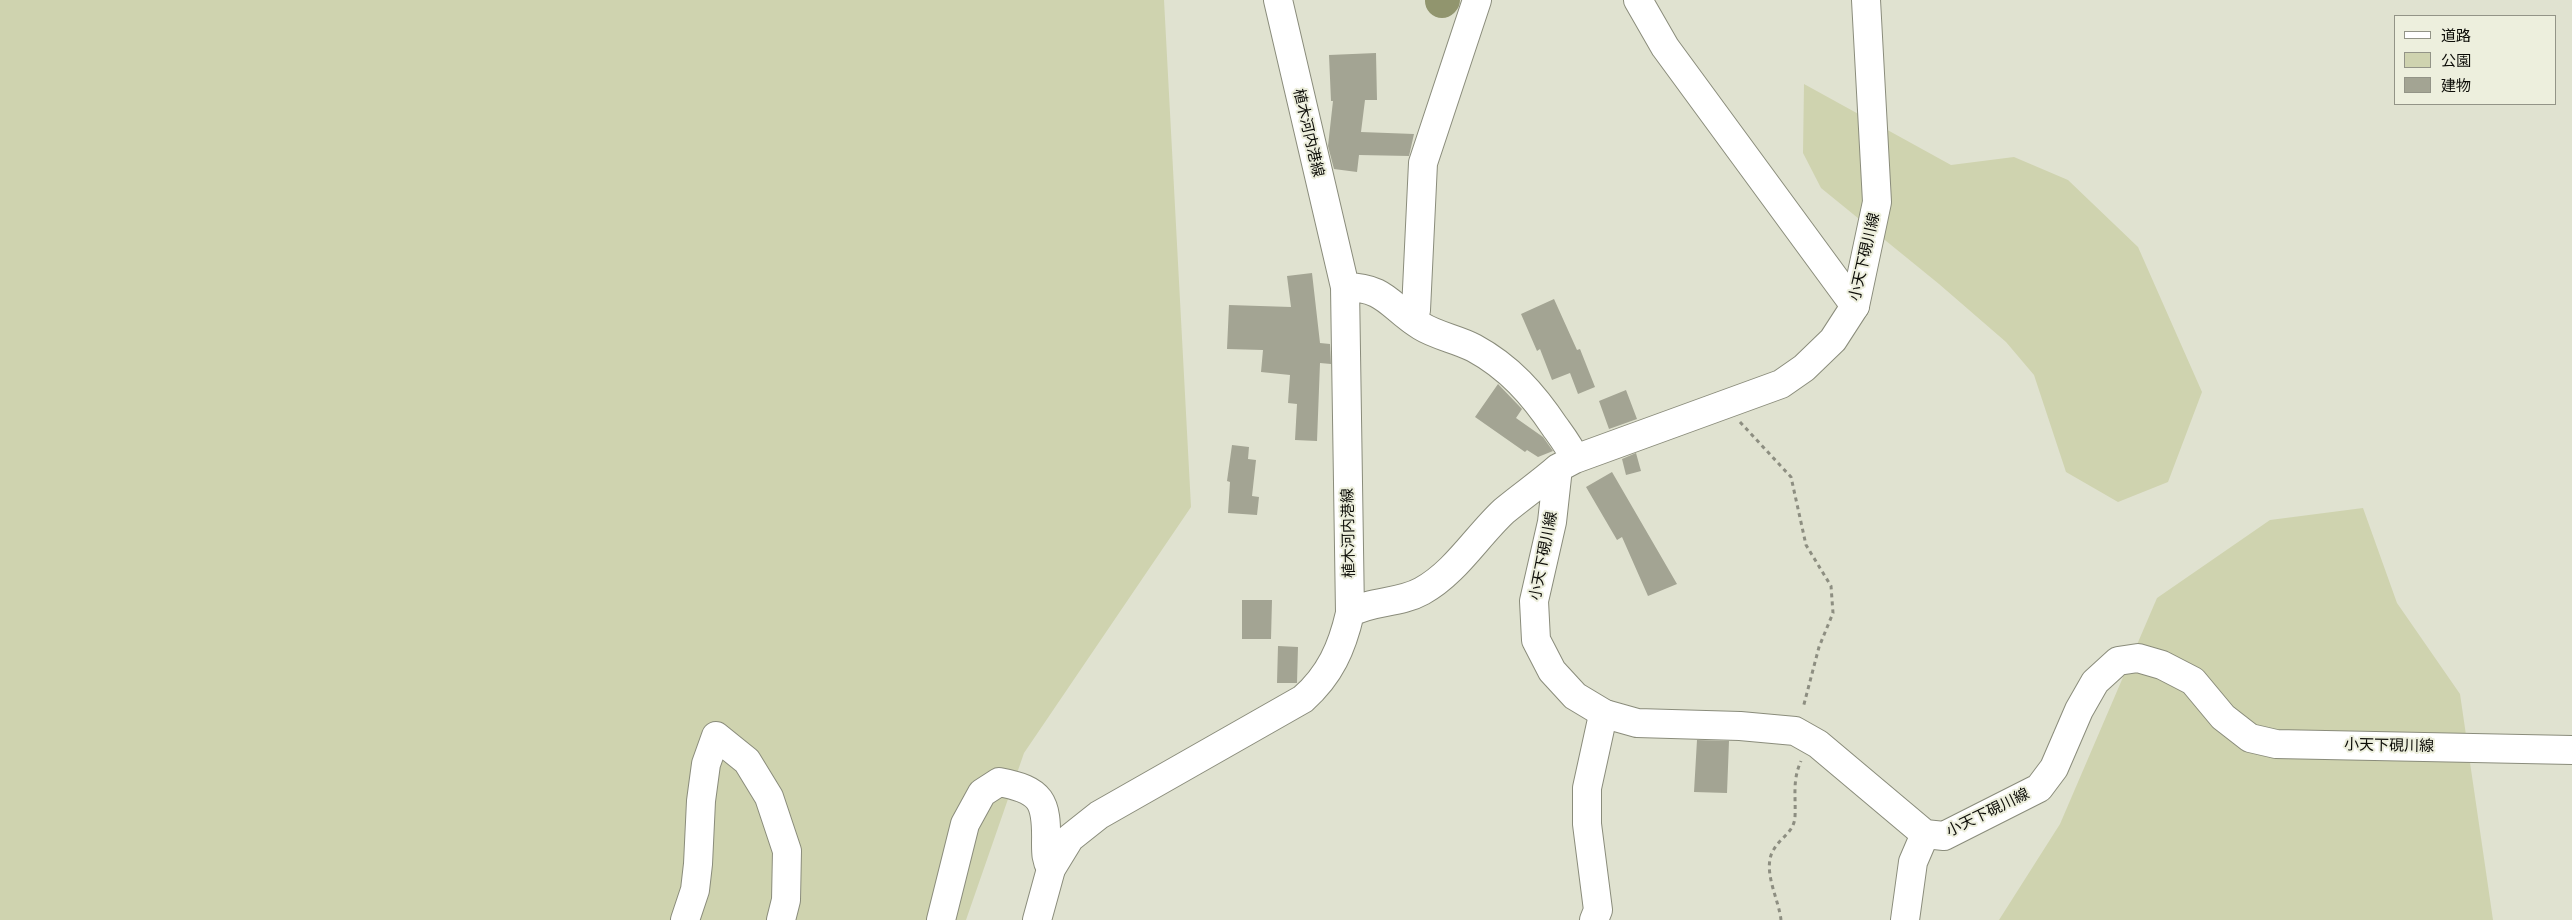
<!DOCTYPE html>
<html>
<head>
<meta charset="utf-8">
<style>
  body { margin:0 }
  #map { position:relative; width:2572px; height:920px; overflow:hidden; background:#e0e2d0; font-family:Helvetica,"Noto Sans JP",sans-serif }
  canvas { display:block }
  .legend { position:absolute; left:2394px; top:15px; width:162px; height:90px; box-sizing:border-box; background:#edefdd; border:1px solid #939487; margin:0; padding:6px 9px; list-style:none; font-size:15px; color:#0c0c07 }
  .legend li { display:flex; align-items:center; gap:10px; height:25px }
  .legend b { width:25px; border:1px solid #939487 }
</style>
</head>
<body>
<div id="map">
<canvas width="2572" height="920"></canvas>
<ul class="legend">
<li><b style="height:6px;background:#fff"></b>道路</li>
<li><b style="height:14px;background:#cfd3af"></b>公園</li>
<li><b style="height:14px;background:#a3a493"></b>建物</li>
</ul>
</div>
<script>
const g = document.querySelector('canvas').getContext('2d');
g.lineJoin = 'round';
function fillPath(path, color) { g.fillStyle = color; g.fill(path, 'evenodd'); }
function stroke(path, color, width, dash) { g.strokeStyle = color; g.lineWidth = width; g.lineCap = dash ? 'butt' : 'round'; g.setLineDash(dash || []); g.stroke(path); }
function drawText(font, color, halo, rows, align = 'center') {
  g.font = font + ' Helvetica,"Noto Sans JP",sans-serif'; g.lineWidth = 4; g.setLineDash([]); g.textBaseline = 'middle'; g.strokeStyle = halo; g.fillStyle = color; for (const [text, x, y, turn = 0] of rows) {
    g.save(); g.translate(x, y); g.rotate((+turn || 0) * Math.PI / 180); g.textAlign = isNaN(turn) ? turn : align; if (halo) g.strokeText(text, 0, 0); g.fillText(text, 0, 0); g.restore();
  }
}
fillPath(new Path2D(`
  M0,0H1164L1191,507L1024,753L966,920H0Z
  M1804,84L1951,165L2014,157L2068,180L2138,247L2202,392L2168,482L2118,502L2066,472L2034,375L2006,342L1939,284L1821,188L1803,153Z
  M2363,508L2397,603L2460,694L2493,920H1999L2060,824L2157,598L2270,520Z`), '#cfd3af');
stroke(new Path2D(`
  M1442,1L1443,0`), '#91956e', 34);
fillPath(new Path2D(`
  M1376,53L1377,100H1365L1361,132L1414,134L1409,156L1359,155L1357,172L1334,169L1328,146L1333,101H1331L1329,55Z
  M1312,273L1320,343L1330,344L1331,364L1320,363L1317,441L1295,440L1297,404L1288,403L1290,375L1261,372L1263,350L1227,349L1229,305L1291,307L1287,276Z
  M1554,299L1577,350L1580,349L1595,387L1578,394L1570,373L1552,380L1540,349L1537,351L1521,314Z
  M1498,384L1522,409L1516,418L1543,437L1553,451L1538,457L1527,450L1525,452L1475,417Z
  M1626,390L1637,419L1609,429L1599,401Z
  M1232,445L1249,447L1248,459L1256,460L1252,496L1259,497L1257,515L1228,513L1230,482L1227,481Z
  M1636,453L1641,471L1626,475L1622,459Z
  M1612,472L1677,584L1648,596L1622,537L1617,540L1586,487Z
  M1242,600H1272L1271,639H1242Z
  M1278,646L1298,647L1297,683H1277Z
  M1697,740L1729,741L1727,793L1694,792Z`), '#a3a493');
const minor = new Path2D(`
  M1638,0L1665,47L1855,306
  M1413,320L1416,310L1423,163L1477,0
  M685,920L695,890L698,864L701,801L706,764L716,736L747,761L769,797L787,851L786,900L781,920
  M941,920L965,824L982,793L999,782C1042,790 1047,801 1046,843C1046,853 1046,860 1051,869
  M1594,920L1598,910L1587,824V788L1601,724L1605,714
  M1905,920L1913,862L1925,834`);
const major = new Path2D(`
  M1345,287C1386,287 1390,307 1421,326C1437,336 1457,339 1474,348C1509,367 1533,394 1555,427C1563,438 1570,447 1575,459L1558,468L1552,522L1534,601L1536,640L1552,671L1575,696L1605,714L1637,723L1740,726L1795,731L1818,744L1925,834L1944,836L2039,788L2054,768L2079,710L2095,682L2118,661L2138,658L2162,665L2193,681L2223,717L2250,738L2276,744L2572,750
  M1575,459L1781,384L1804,368L1833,340L1855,306L1877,202L1866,0
  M1350,613C1372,600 1399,604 1422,591C1455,573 1477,536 1504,511C1522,496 1541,483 1558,468
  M1037,920L1051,869L1070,838L1099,815L1303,699C1330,675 1342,648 1350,613L1345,287L1278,0`);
stroke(minor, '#8a8c7b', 30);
stroke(major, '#8a8c7b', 30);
stroke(new Path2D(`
  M1740,422L1791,477L1806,545L1831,586L1833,613L1819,647L1803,708
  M1781,920C1779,899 1761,869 1774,849C1781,837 1794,832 1795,817C1796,796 1792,781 1801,761`), '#8d8e81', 3, [4, 4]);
stroke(minor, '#fff', 28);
stroke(major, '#fff', 28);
drawText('15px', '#0c0c07', '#edefdd', [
  ["植木河内港線",1308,133,77],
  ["小天下硯川線",1865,257,-77],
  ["植木河内港線",1349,533,-91],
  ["小天下硯川線",1544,556,-79],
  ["小天下硯川線",2389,746,1],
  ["小天下硯川線",1988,813,-26]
]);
</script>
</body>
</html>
